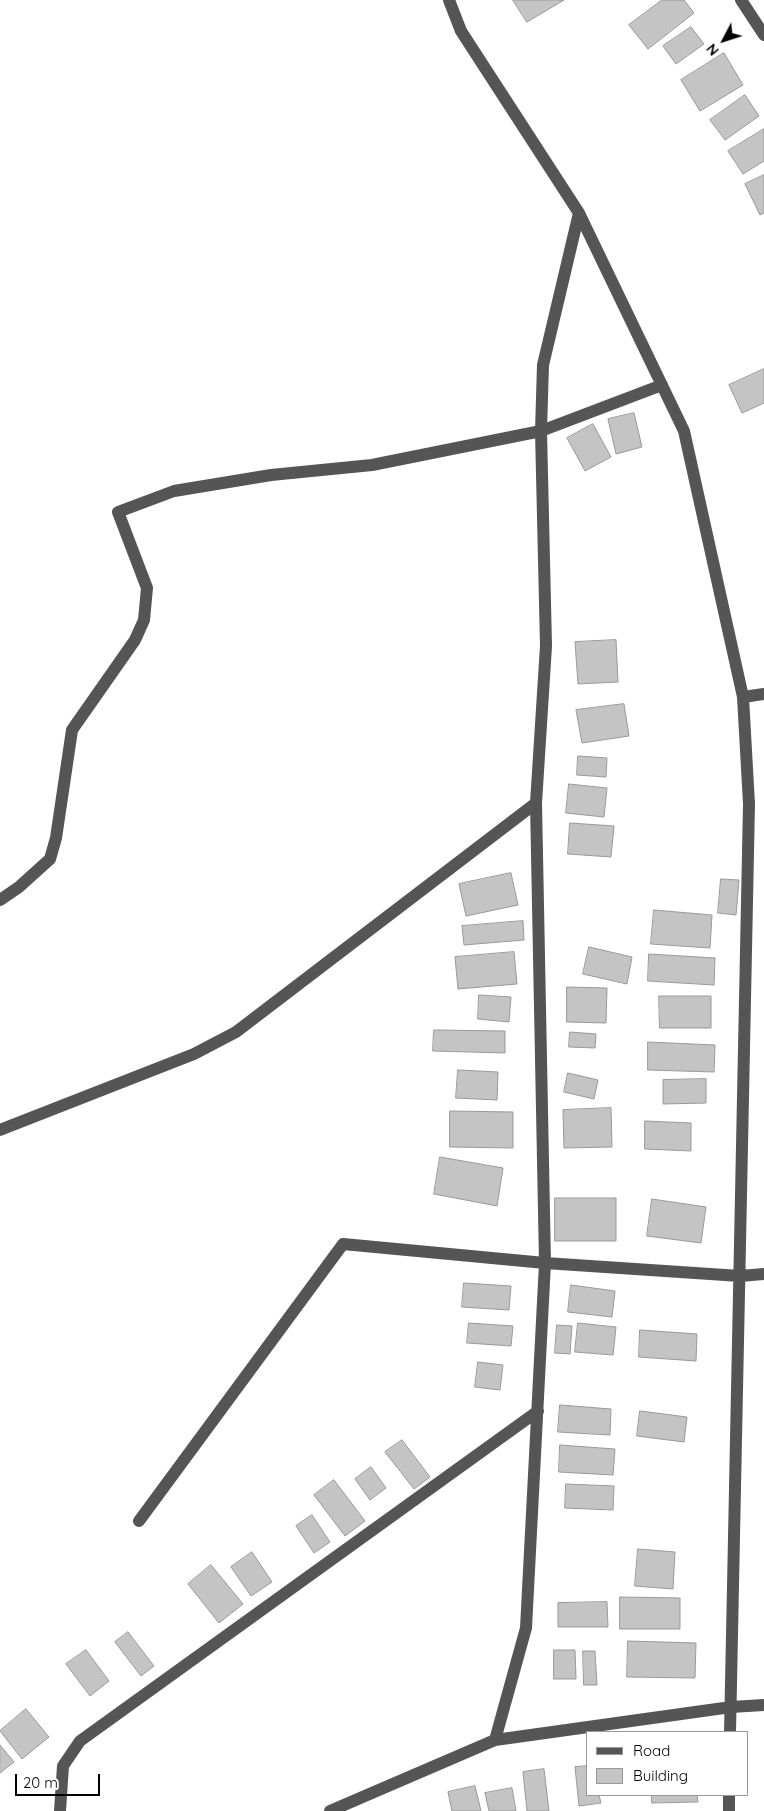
<!DOCTYPE html>
<html>
<head>
<meta charset="utf-8">
<style>
  body { margin:0 }
  #map { position:relative; width:764px; height:1811px; overflow:hidden; background:#fff; font-family:Quicksand,sans-serif }
  canvas { display:block }
  .legend { position:absolute; left:586px; top:1731px; width:162px; height:65px; box-sizing:border-box; background:#fff; border:1px solid #999; margin:0; padding:6px 9px; list-style:none; font-size:15px; color:#000 }
  .legend li { display:flex; align-items:center; gap:10px; height:25px }
  .legend b { width:25px; border:1px solid #999 }
  .north { position:absolute; left:699px; top:15px; width:50px; height:50px; -webkit-text-stroke:4px #fff; paint-order:stroke; rotate:230deg; font-size:14px; font-weight:700; line-height:20px; text-align:center; color:#000 }
  .north::after { content:''; display:block; margin:auto; width:18px; height:22px; background:#000; clip-path:polygon(50% 0,100% 100%,50% 72%,0 100%) }
  .scale { position:absolute; left:15px; top:1774px; width:85px; height:22px; box-sizing:border-box; border:2px solid #000; border-top:0; padding-left:6px; font-size:15px; line-height:18px; white-space:nowrap; color:#000; -webkit-text-stroke:4px #fff; paint-order:stroke }
</style>
</head>
<body>
<div id="map">
<canvas width="764" height="1811"></canvas>
<ul class="legend">
<li><b style="height:6px;background:#555"></b>Road</li>
<li><b style="height:14px;background:#c4c4c4"></b>Building</li>
</ul>
<div class="north">N</div>
<div class="scale">20 m</div>
</div>
<script>
const g = document.querySelector('canvas').getContext('2d');
g.lineJoin = 'round';
function fillPath(path, color) { g.fillStyle = color; g.fill(path, 'evenodd'); }
function stroke(path, color, width, dash) { g.strokeStyle = color; g.lineWidth = width; g.lineCap = dash ? 'butt' : 'round'; g.setLineDash(dash || []); g.stroke(path); }
const building = new Path2D(`
  M513,0H564L527,22Z
  M662,0H684L694,13L648,49L629,25Z
  M691,27L704,44L676,64L663,46Z
  M724,53L743,85L700,111L681,80Z
  M745,95L759,116L725,140L710,120Z
  M764,129V161L743,174L728,151Z
  M764,175V213L760,215L745,184Z
  M764,369V403L742,413L729,385Z
  M634,413L642,447L616,454L608,419Z
  M593,424L611,457L585,471L567,438Z
  M616,640L618,682L578,684L575,642Z
  M624,704L629,736L582,743L576,710Z
  M578,756L607,758L606,777L577,775Z
  M569,784L607,788L604,817L566,813Z
  M570,823L614,826L611,857L568,854Z
  M511,873L518,905L466,916L459,884Z
  M721,879L739,880L736,915L718,913Z
  M654,910L712,915L710,948L651,944Z
  M523,921L524,940L464,945L462,926Z
  M589,947L632,957L627,984L583,974Z
  M514,952L517,984L458,989L455,957Z
  M649,954L715,958L714,985L648,981Z
  M567,987L607,988L606,1023L567,1022Z
  M479,995L511,997L509,1022L478,1019Z
  M659,996H711V1028H660Z
  M434,1030L505,1031V1053L433,1051Z
  M570,1032L596,1034L595,1048L569,1047Z
  M648,1042L715,1045L714,1072L648,1070Z
  M458,1070L498,1072L497,1100L456,1098Z
  M568,1073L598,1080L594,1099L564,1092Z
  M706,1079V1103L663,1104V1080Z
  M611,1108L612,1147L564,1148L563,1110Z
  M450,1111L513,1112V1148L450,1147Z
  M645,1121L691,1123V1151L645,1149Z
  M440,1157L503,1168L497,1206L434,1194Z
  M555,1198H616V1241H555Z
  M652,1199L706,1207L701,1243L647,1236Z
  M464,1283L511,1286L509,1310L462,1307Z
  M571,1285L615,1291L612,1317L568,1312Z
  M469,1323L513,1326L511,1346L467,1343Z
  M578,1323L616,1327L613,1355L575,1352Z
  M557,1325L572,1326L570,1354L555,1353Z
  M640,1330L697,1334L696,1361L639,1357Z
  M478,1362L503,1365L500,1390L475,1387Z
  M560,1405L611,1409L610,1435L558,1432Z
  M640,1411L687,1417L684,1442L637,1436Z
  M402,1440L430,1477L414,1489L385,1452Z
  M560,1445L615,1449L613,1475L559,1472Z
  M371,1467L386,1488L370,1500L355,1479Z
  M334,1480L365,1521L345,1536L314,1495Z
  M566,1484L614,1486L613,1510L565,1508Z
  M312,1515L330,1542L314,1553L296,1526Z
  M638,1549L675,1552L673,1589L635,1586Z
  M252,1552L272,1582L251,1596L231,1567Z
  M211,1565L243,1604L219,1623L188,1584Z
  M620,1597L680,1598V1629H620Z
  M607,1602L608,1627H558V1603Z
  M128,1632L154,1666L141,1676L115,1642Z
  M628,1641L696,1643L695,1678L627,1677Z
  M86,1650L109,1681L90,1696L66,1664Z
  M554,1650H575L576,1679H554Z
  M583,1651H595L597,1685H584Z
  M26,1709L49,1737L22,1759L0,1731Z
  M0,1745L14,1762L0,1773Z
  M588,1766V1795H599L601,1803L579,1806L575,1767Z
  M544,1769L549,1811H527L523,1772Z
  M475,1786L481,1811H452L448,1792Z
  M512,1788L516,1811H489L485,1793Z
  M652,1795H697L698,1802L652,1803Z`);
fillPath(building, '#c4c4c4');
stroke(building, '#999', 1);
stroke(new Path2D(`
  M449,0L461,31L579,213L684,431L743,697L749,804L730,1732
  M741,0L764,35
  M743,697L764,694
  M0,900L19,887L50,859L56,838L72,730L135,640L144,620L147,588L118,512L174,491L271,475L372,465L541,431L662,385
  M0,1130L194,1054L236,1032L536,803
  M139,1521L343,1244L545,1263L740,1276L764,1274
  M495,1740L526,1628L545,1263L536,803L546,646L541,431L543,365L579,213
  M60,1811L63,1766L80,1741L538,1411
  M330,1811L495,1740L731,1707L764,1705
  M729,1811V1795`), '#555', 12);
</script>
</body>
</html>
